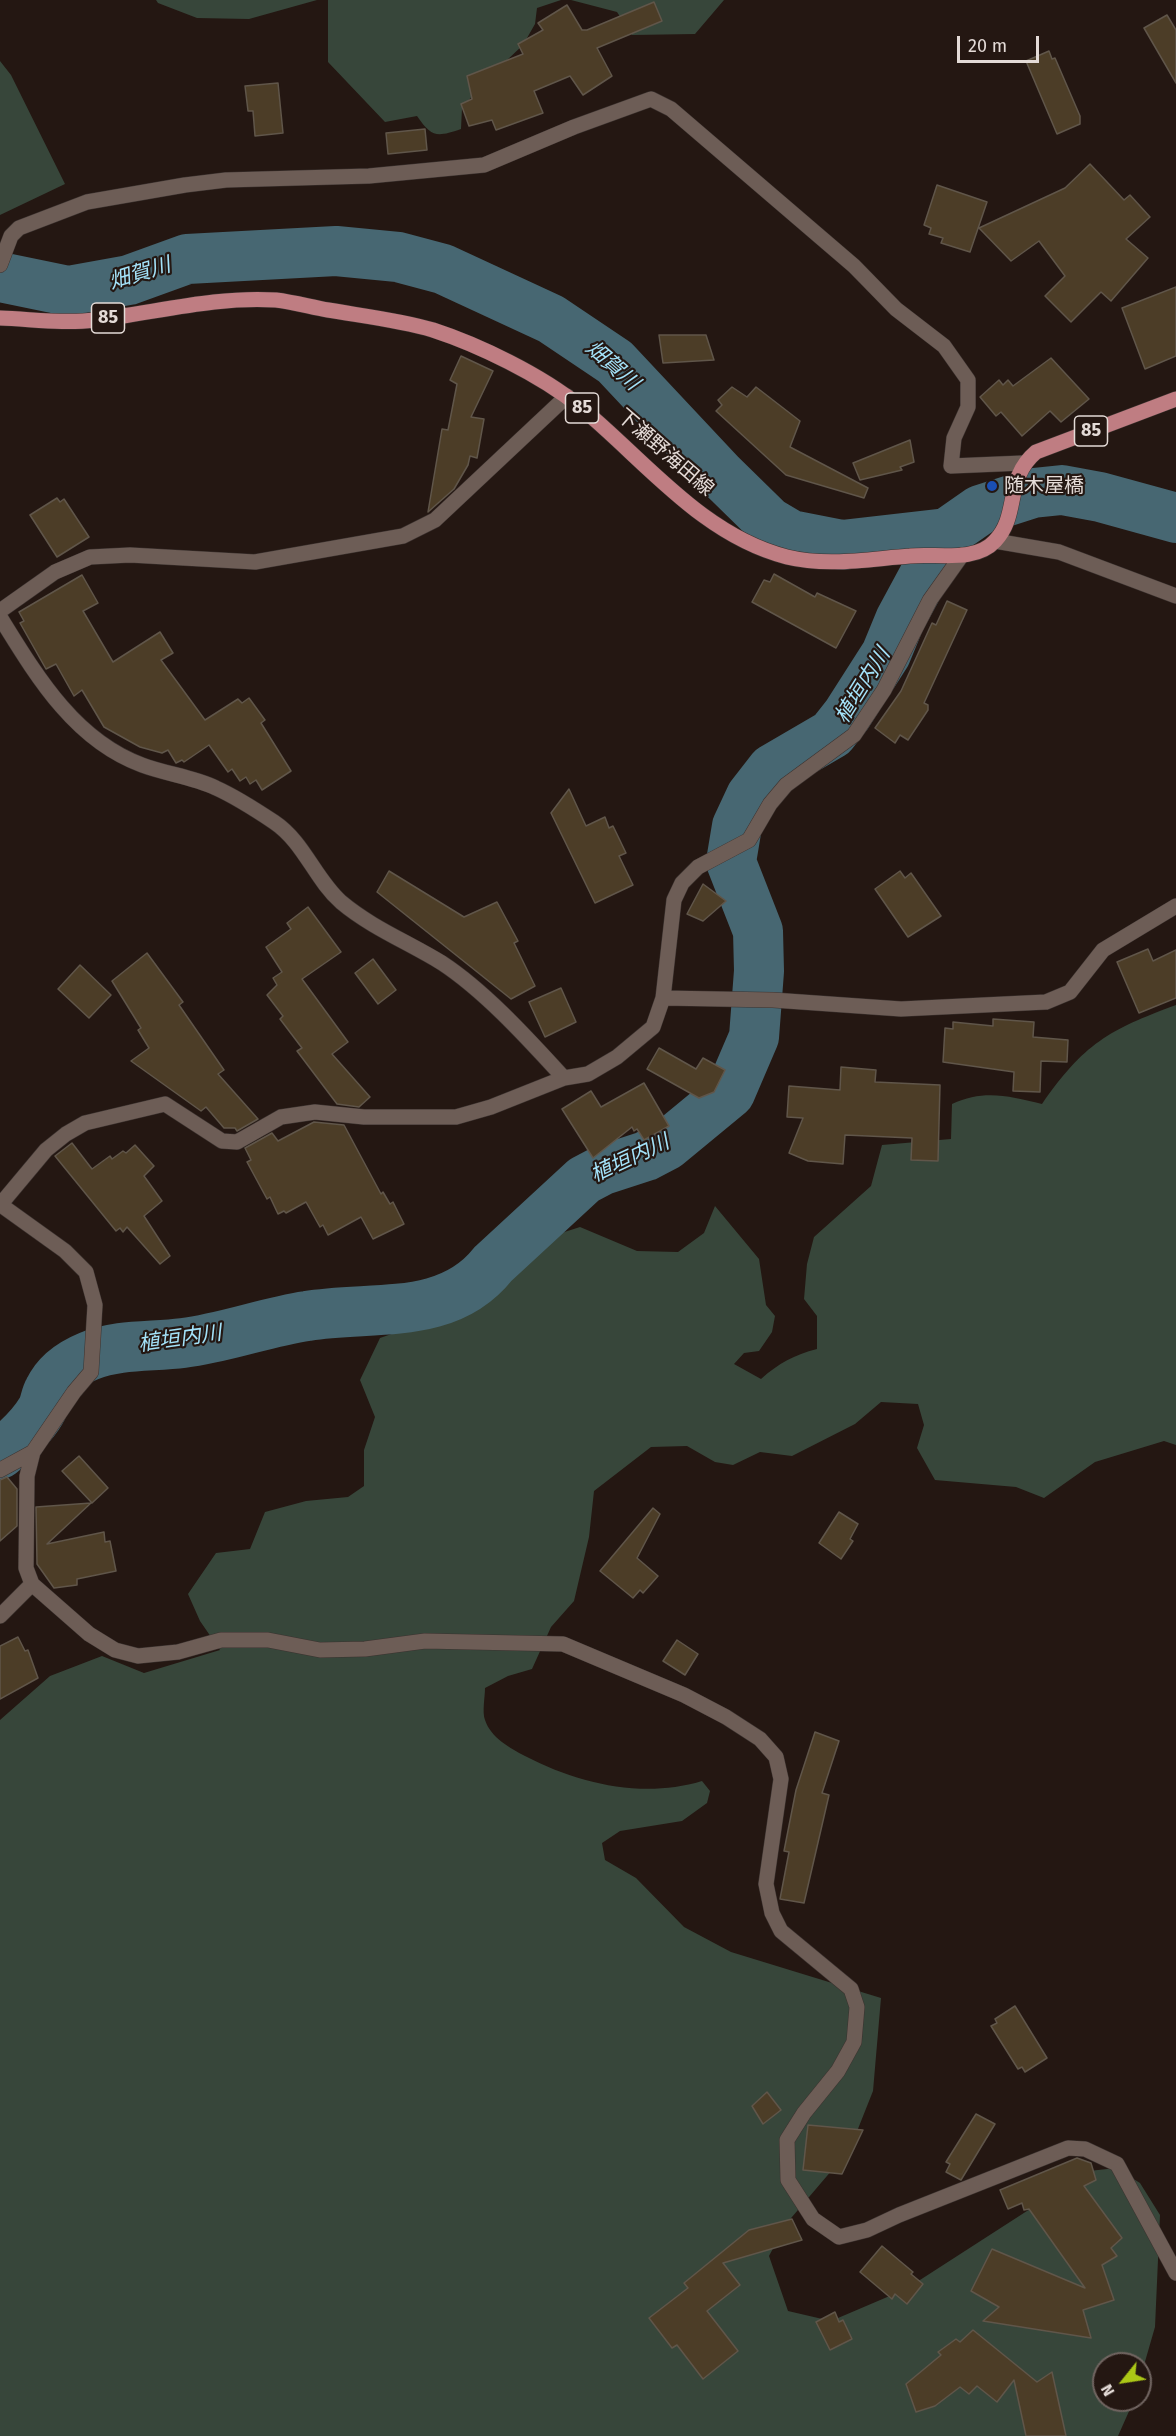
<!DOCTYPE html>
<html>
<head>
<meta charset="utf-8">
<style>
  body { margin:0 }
  #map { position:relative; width:1176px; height:2436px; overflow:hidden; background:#241712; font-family:"Fira Sans",sans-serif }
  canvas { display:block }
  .north { position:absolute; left:1092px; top:2352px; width:60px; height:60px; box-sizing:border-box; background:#241712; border:2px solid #716561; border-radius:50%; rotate:240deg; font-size:16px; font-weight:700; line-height:24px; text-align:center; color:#e4dbd7 }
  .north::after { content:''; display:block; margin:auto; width:21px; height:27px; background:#abc716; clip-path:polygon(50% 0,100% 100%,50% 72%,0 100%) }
  .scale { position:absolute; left:957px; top:36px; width:82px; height:27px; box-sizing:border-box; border:3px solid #e4dbd7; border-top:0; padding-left:8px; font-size:18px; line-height:21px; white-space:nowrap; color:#e4dbd7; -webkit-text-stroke:4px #241712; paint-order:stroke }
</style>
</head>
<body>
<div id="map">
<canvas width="1176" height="2436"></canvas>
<div class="north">N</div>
<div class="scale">20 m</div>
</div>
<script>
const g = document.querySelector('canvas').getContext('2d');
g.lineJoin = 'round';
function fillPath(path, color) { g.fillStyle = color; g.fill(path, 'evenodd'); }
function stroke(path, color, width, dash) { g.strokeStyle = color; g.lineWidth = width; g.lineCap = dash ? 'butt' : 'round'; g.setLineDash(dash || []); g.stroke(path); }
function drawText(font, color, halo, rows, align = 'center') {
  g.font = font + ' "Fira Sans","Noto Sans JP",sans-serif'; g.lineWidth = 4.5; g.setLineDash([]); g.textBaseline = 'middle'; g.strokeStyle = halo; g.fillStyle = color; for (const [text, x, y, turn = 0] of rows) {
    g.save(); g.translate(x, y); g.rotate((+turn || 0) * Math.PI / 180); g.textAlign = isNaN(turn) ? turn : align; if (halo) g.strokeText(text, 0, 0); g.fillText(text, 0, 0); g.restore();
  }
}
fillPath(new Path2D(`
  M156,0H317L249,19L197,18L158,3Z
  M328,0H561L537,8L535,24L523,45L487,79L462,108L461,129C437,137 432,138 417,116L385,122L328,62Z
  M571,0H724L695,34L632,35L617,12Z
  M0,61L11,75L65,184L0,215Z
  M1176,1005V1445L1164,1441L1095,1462L1044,1498L1016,1487L935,1480L917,1448L924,1425L918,1404L881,1402L855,1424L792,1456L760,1452L733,1465L715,1462L687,1446L651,1447L594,1491L589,1537L574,1601L551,1627L532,1669L508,1676L485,1688C485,1697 482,1712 485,1720C491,1738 510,1748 525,1756C579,1784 643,1799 702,1781L710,1791L707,1803L682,1821L620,1831L602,1843L605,1860L636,1878L684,1927L731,1952L881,1998L873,2091L850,2149L786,2224L769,2256L788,2311L831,2321L906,2289L1089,2171L1116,2168L1140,2183L1160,2215L1155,2327L1140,2379V2364H1104V2400H1134L1118,2436H0V1720L50,1676L102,1656L144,1673L220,1650L200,1621L188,1594L216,1553L250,1549L265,1512L306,1501L348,1497L364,1486V1450L375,1417L360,1380L380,1338L429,1321L461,1318L485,1303L552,1236L580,1227L637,1251L678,1252L704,1233L715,1206L759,1259L766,1305L775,1316L772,1332L759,1351L744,1353L734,1364L761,1379C779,1363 794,1355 817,1349V1316L804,1299L807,1264L814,1237L871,1186L882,1145L951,1139L952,1104C984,1089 1009,1096 1042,1104C1084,1044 1108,1030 1176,1005Z`), '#37463a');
stroke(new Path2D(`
  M0,277L68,291L129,280L187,259L336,251L398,257L443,269L551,319L615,362L720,474L769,522L791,535L842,545L947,533L980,510L1033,493L1062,490L1100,497L1176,518
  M0,1454C15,1442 31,1428 41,1411C45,1405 45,1397 49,1390C57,1373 72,1363 89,1356C119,1344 151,1347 183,1343C225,1338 266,1322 307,1316C372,1305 447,1322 493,1264L584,1180L603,1170L646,1156L667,1145L730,1093L754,1037L759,971L758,931L731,862L737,826L751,796L772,769L832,734L847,715L886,654L900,620L947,533`), '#476772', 50);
const building = new Path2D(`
  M654,2L662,21L597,48L612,76L583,95L570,76L534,91L543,113L496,130L492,120L469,126L461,104L472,99L467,76L523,54L518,44L543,30L538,23L567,5L582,30H587Z
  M1167,15L1176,30V83L1144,28Z
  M1049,51L1052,59L1055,58L1080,116V124L1057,134L1026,61Z
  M278,83L283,133L255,136L253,111H248L245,86Z
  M425,129L427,150L388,154L386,133Z
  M1090,164L1124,200L1130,195L1150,217L1126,239L1148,258L1111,301L1101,292L1071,322L1045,296L1065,276L1039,241L1011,261L979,228L1065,188Z
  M937,185L987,202L970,252L941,243L943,238L929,234L931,228L924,225Z
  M1176,287V356L1145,369L1122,308Z
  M659,335H706L714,360L663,363Z
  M461,356L493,371L471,417L484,419L477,458L470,456L468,465L454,489L428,512L442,429L448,430L457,384L450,380Z
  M1051,358L1089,399L1061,422L1050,411L1022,436L1001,412L996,416L980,397L999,380L1003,385L1008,380L1013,386Z
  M732,387L747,397L756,387L800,421L790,447L868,488L864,498L786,475L716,411L722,405L718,400Z
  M910,440L914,462L900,467L902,470L860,480L853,463Z
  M57,498L60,502L64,499L89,537L57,557L30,515Z
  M774,574L815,597L817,593L856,611L836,648L752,602L764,580L770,582Z
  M82,575L98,603L83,611L113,662L160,632L173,653L161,660L205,720L238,699L242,703L249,698L265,720L261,723L291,771L262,790L256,780L250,784L246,777L240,781L232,769L228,772L209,745L184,762L182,760L176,763L168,750L162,753L140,747L104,727L82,690L74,696L56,664L46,669L20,623L24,621L19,612Z
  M947,601L967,610L924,703L928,705V710L908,740L900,735L895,743L875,728L901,691L932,623L936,625Z
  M569,789L586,826L605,817L609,828L613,826L626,853L619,856L633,885L595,903L551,813Z
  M389,871L464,917L497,902L518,941L514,943L535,986L511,999L377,892Z
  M900,871L905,878L911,873L941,916L908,937L875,889Z
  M703,884L726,901L703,921L687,914Z
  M308,907L341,952L302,979L348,1042L332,1054L370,1097L359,1107L337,1104L297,1051L302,1048L280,1019L283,1016L267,995L277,985L273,978L282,972L266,947L291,929L287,923Z
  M1148,949L1153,961L1176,950V998L1139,1013L1117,962Z
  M147,953L183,1002L179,1005L224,1070L218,1074L258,1119L237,1131L235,1128H224L206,1107L201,1111L131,1061L149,1048L138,1030L141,1028L112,981Z
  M373,959L396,990L378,1004L355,973Z
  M80,965L111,995L89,1018L58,989Z
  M561,988L576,1022L545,1037L529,1002Z
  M993,1019L1034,1022L1033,1037L1068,1040L1067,1062L1041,1061L1040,1092L1013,1091L1014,1072L943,1062L945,1028L953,1029V1022L993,1026Z
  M659,1048L696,1069L703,1058L725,1070L714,1092L699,1098L647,1069Z
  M841,1067L876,1070L875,1082L940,1085L938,1161L911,1160L912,1138L845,1135L843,1164L808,1161L789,1153L803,1118L787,1117L789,1086L840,1090Z
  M644,1083L669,1126L644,1140L637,1129L634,1131L632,1127L593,1158L562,1109L591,1091L601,1107Z
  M314,1122L344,1125L381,1194L383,1192L390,1204L393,1202L404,1224L373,1239L361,1217L328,1235L323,1225L320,1227L306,1202L286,1213L284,1211L278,1214L270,1197L267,1199L247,1162L251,1160L245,1148L272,1133L278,1141Z
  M72,1143L92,1169L110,1156L112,1159L123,1151L126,1153L135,1145L154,1166L144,1176L162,1201L144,1216L170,1256L160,1264L127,1227L123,1232L120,1228L116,1231L55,1156Z
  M79,1456L108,1488L92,1503L62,1471Z
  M7,1477L17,1489V1526L0,1541V1480Z
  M91,1503L47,1544L104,1532L105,1542L110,1541L116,1571L77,1579V1585L54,1588L37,1564L36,1507Z
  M653,1508L660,1514L637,1558L658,1576L643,1593L640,1590L633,1598L600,1571Z
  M839,1512L858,1524L850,1539L853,1541L841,1559L819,1543Z
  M18,1637L25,1651L28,1650L38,1678L0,1699V1646Z
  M677,1640L698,1654L685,1675L663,1661Z
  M815,1732L839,1741L822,1793L829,1795L804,1903L780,1899L789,1852L784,1851L796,1790Z
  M1015,2006L1047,2058L1025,2072L1022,2067L1018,2069L991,2026L997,2023L995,2019Z
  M767,2092L781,2110L763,2124L752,2106Z
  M976,2114L995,2124L961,2180L946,2172L950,2164L946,2162Z
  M808,2125L863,2130L842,2174L803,2170Z
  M1077,2158L1091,2163L1096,2180L1084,2186L1122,2238L1111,2248L1117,2256L1102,2265L1114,2300L1083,2310L1091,2338L983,2321L999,2307L971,2291L992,2249L1085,2288L1029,2209L1024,2210L1022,2203L1008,2209L1000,2190Z
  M792,2219L802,2240L723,2263L740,2285L707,2311L738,2351L703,2379L677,2345L672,2348L649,2318L688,2288L684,2283L749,2230Z
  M882,2246L913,2272L911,2274L923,2284L907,2304L895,2294L892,2299L860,2272Z
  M835,2312L839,2322L843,2320L852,2339L830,2350L816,2322Z
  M973,2330L1037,2382L1052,2372L1066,2436H1026L1014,2380L997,2402L977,2386L969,2394L960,2387L935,2406L916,2412L906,2384L941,2355L938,2352L956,2339L960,2342Z`);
fillPath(building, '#4c3d27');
stroke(building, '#60564a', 1.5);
const minor = new Path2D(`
  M0,265L11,236L19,228L87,202L185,185L226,180L369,176L484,165L574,127L651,99L671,109L854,266L896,309L944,346L968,380V407L954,438L951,466L1023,463
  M995,541L1059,552L1176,596
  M0,611L55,572L90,557L130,555L255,562L403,536L435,520L567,396
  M0,617C36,675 74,740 142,765C166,774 193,777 216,788C236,797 256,810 274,822C304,842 315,879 341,902C372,928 408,942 442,963C486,992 529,1040 564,1078
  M663,998L773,1000L901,1009L1046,1002L1070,992L1103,950L1176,906
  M0,1205L46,1150L66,1134L85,1123L165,1104L222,1141L237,1142L281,1117L315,1112L364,1117H456L491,1107L564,1078L588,1074L617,1057L653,1027L663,998L674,900L682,883L698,867L749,840L770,804L786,785L854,735L884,690L930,600L962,555
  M1,1205L65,1251L86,1272L95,1305L91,1372L74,1392L33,1452L27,1476L26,1568L32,1584
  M0,1470L33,1452
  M0,1616L32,1584L89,1634L115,1650L138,1656L178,1652L221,1640H268L320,1650L365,1649L425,1641L563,1644L684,1695L726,1717L760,1739L776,1757L781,1779L766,1884L772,1913L781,1931L851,1989L857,2007L854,2042L838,2071L804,2113L787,2140L788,2180L813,2219L839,2237L867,2230L899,2215L1068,2148L1085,2149L1117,2164L1176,2273`);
const major = new Path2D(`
  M0,318C31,319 64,324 94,320C155,313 214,296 276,300C293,302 311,307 328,310C363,316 399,320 433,330C479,345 541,375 579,406C644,459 701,535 787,557C828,567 869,559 910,556C936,553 975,563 995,541C1020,515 1004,479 1036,452L1176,399`);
stroke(minor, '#3c3330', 16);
stroke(major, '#3c3330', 16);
stroke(minor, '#6d5d56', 15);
stroke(major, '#bf7d82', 15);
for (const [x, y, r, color] of [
  [992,486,6,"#1a4fb4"]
]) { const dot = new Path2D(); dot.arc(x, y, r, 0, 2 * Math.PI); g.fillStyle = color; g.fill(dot); stroke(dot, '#241712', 2); }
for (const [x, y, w] of [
  [108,318,33],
  [582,408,33],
  [1091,431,33]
]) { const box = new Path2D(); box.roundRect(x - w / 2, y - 15, w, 30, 4.5); g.fillStyle = '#241712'; g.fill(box); stroke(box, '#e4dbd7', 1.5); }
drawText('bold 18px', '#e4dbd7', null, [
  ["85",108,318],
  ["85",582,408],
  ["85",1091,431]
]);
drawText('20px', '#e4dbd7', '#241712', [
  ["下瀬野海田線",665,453,41]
]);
drawText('20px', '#e4dbd7', '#241712', [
  ["随木屋橋",1004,486]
], 'left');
drawText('italic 21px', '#a4e3fa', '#241712', [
  ["畑賀川",140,274,-17],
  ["畑賀川",612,366,41],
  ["植垣内川",863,686,-58],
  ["植垣内川",630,1159,-25],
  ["植垣内川",180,1339,-8]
]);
</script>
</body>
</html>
